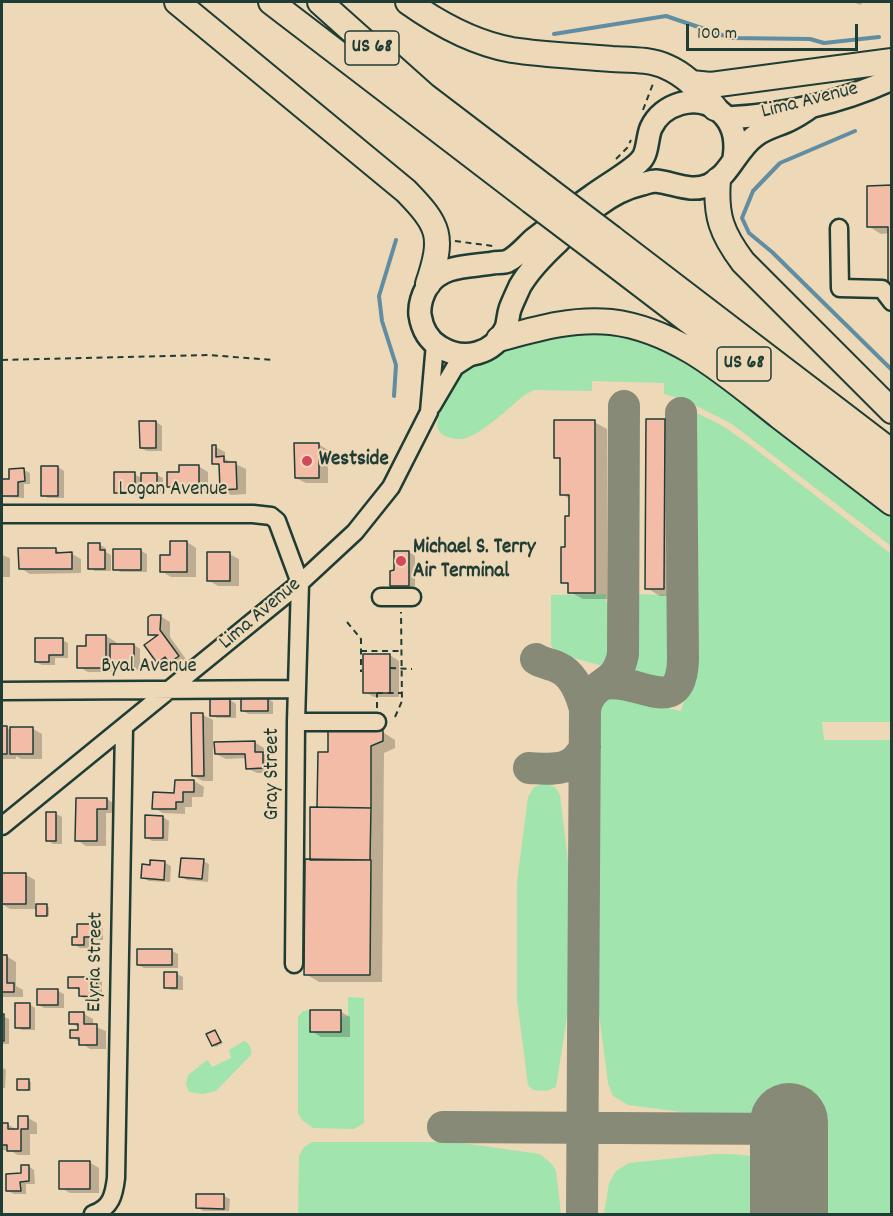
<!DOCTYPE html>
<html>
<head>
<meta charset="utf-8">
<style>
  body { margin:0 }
  #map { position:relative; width:893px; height:1216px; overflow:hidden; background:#edd8b7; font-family:Dekko,sans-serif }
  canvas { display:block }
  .frame { position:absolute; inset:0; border:3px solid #1f3d34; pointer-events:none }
  .scale { position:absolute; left:686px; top:24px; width:172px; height:27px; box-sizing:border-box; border:3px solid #1f3d34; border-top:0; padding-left:8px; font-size:18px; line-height:21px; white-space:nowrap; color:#1f3d34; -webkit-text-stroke:4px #edd8b7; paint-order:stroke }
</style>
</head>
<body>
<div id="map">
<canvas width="893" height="1216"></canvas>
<div class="frame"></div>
<div class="scale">100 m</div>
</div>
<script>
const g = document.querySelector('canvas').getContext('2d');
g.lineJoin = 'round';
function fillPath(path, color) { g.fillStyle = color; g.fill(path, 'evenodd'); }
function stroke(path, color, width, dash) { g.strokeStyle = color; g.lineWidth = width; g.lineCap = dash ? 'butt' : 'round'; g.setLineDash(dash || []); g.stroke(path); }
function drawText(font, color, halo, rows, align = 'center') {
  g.font = font + ' Dekko,sans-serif'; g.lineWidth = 4.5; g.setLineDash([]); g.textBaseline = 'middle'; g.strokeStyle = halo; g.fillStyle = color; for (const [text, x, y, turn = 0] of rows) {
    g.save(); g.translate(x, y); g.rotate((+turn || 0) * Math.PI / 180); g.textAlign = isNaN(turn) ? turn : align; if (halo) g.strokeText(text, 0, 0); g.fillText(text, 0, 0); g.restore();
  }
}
fillPath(new Path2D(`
  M570,332L625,333L674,351L891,517V546L732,424L685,400L664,394V383L592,381V391L534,390L526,394C509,407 486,431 466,438C461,440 454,439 448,437C444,436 440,433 438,429C433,418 456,375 465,368C495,347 535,339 570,332Z
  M697,413L723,426L750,445L891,554V722H822L824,740H891V1214H819V1115L712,1116L628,1105L613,1096L608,1083L597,999L598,706L603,700L615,697L681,711L690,679L691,421Z
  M606,594V602L614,603C614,615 617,648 612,658C609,663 604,664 599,665L556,653L551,645V595Z
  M629,594L673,595L674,676L670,681L638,674L629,665Z
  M544,783L555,787L560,795L570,878V998L556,1087L546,1091L533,1090L528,1085L517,1000V882L528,797L534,787Z
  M348,997L364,998V1123L354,1129L313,1128L302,1120L298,1113V1017L303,1011L310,1010V1032H341V1017L348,1016Z
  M244,1041C250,1044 252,1049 251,1055L216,1091L203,1094L189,1092L186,1084L188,1075C196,1070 200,1064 208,1060L212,1067L231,1058L229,1050Z
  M312,1142H455L540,1154L552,1164L556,1171L561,1214H298L299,1156L304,1147Z
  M715,1154C725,1154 745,1154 753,1157C771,1165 766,1199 766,1214H604L609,1183L616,1171L629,1163Z`), '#a1e4ae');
fillPath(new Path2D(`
  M853,2H864L860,5Z
  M892,187V285L890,284V233L881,234L868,226Z
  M664,421L677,428V596H660L647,588Z
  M156,422L162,426V451H147L141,448Z
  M594,422L607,429V599H583L570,592V586L563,582L570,517V499L561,494V460L556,457Z
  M318,444L328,450V483H306L296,478Z
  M216,447L225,452V459L246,469V494L231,495L221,489V467L214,463Z
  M198,466L208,472V492H178L168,487L181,473Z
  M58,467L64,471V498H48L42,495Z
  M24,470L30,473V484H24V498L2,497V480H10Z
  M134,474L143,479L157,475L163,478V494H149L140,489V495H122L116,492Z
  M187,542L196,548V577H171L161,571Z
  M100,545L106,548V552L111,555V571H95L89,568Z
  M56,550L63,554H72L81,559V573L30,574L20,568Z
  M2,551V555L10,558V577H2Z
  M141,551L147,554V572H121L115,569Z
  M409,552L415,556V588L398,589L392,585L396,572Z
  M229,554L239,559V586H218L208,580Z
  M160,616L170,622V637L188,662L180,667L173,663L167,668L158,662L156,638L149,634Z
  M88,636H106L116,642V645H134L140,649V670L115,669V672H88L79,667L88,648Z
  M62,640L68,643V658H55V665H42L36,662Z
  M390,655L399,661V697H374L365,692Z
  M267,698L273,702V714H249L243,711Z
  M230,700L236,704V718H217L211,715Z
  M203,715L213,720V781H203L193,776Z
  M2,727L12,730L33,729L42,734V759H21L16,756V759H2Z
  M378,729L395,740V748L384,753L382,982H319L306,974L311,861L319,809V753H330Z
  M254,742L264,748V754L272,759L273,773H257L247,768V758L226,759L216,754Z
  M194,781L204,787L203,797H192V807H185V814L163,813L154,808Z
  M77,799H107L116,805V813H106V846H86L77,840Z
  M56,814L62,817V844H53L47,840Z
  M163,817L169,821L168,841H152L146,837Z
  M203,861L209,864L208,882L187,880L181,877Z
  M165,863L171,866L170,882L149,881L143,878L151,866Z
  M2,875H26L35,880V906L49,907V916L37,915V909H10L2,904Z
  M97,925L103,929V940H89V948H80L73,944L78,939Z
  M172,951L178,954V968H144L138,965Z
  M2,956H6L16,962V986L23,990V997H2Z
  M177,974L183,977V990H171L165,987Z
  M96,979L102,982V999H86L80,995V990L69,987Z
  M58,991L64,994V1008H44L38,1004Z
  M29,1004L35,1008V1030H22L16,1027Z
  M341,1012L350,1017V1037H321L312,1031Z
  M84,1014L93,1019V1026L106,1031V1049H90L72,1037L80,1032V1028L70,1023Z
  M2,1016L9,1019V1044H2Z
  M215,1031L223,1043L216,1047L213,1045Z
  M2,1067L6,1070L5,1088H2Z
  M28,1081L31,1082V1091L18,1089Z
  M28,1118L37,1123V1134H30V1155H18L9,1150H2V1124H7L19,1131Z
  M89,1162L99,1168V1193H70L61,1188Z
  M28,1166L34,1170L35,1184H26V1194H14L8,1191Z
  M224,1196L230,1199L229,1211H203L197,1207Z`), '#0003');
stroke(new Path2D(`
  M554,34L666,16L731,38L810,39L824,43L879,37
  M855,131L780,163L753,191L742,218L749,233L772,252L892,370
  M394,396L396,365L382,321L379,296L396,240`), '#608da1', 4);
stroke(new Path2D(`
  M536,659C544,664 552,664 559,668C574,675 581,694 585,709
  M604,684C637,676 681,721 683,660L681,413
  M529,768C554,769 572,773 585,747
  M443,1127L789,1129
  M582,1214L585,709C591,679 617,689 623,654L624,406`), '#868a76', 32);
stroke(new Path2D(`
  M789,1214V1122`), '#868a76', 78);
const building = new Path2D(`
  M892,185V285H888V227H867V186Z
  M646,419H665L664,589H645Z
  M554,420H595V593H568V583H561V547H565V516H569V495H560V458H554Z
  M139,421H156V448H140Z
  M294,443H319V478H295Z
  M212,445H216V457L224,456V462H236L237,489L220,490L219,464H212Z
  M179,465H199V487H167V472H179Z
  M41,466H58V496H41Z
  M24,468L25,481L18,482V496H2V479H9V469Z
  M114,472H135V493H114Z
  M141,473H157V491H141Z
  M170,541H187V572H160V555H170Z
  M88,543H100V550H105V569H88Z
  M18,548H56V553L72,552V569H19Z
  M113,549H141V570H113Z
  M394,551H409V586H390V571L394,570Z
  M207,552H230V581H207Z
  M151,615H161L160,630L179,656L169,663L165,657L157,663L144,645L158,635H148V617Z
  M86,635H106V668H77V646H86Z
  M35,638H63V655H49V662H35Z
  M110,644H134V667H110Z
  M363,654H390V693H363Z
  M241,697H268V711H241Z
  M210,699H230V716H210Z
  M191,713H203L204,776H192Z
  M2,726H7V754H2Z
  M10,727H33V754H10Z
  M328,728H378L383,731V741L371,746V808L317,807L318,752H328Z
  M255,741V752H263V768L246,769L245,754H215L214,742Z
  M175,780H194V792H183V802H176V809H152L153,792L174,793Z
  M76,798H107V809H97V841H75Z
  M310,807L371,808L370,860H310Z
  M46,812H56V841H46Z
  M145,815L163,816V838H145Z
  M181,858L204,859L202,879L179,877Z
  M305,859L371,860L370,975H304Z
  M150,860L165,861L164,880L141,878L142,864L150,865Z
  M2,873H26V904H2Z
  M36,904H47V916H36Z
  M77,924H97V937H84V945H72V937H77Z
  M137,949H172V965H137Z
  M2,955H7V983H14V992H2Z
  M164,972H177V988H164Z
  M68,977H97L96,997L79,996V988H68Z
  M37,989H58V1005H37Z
  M15,1003H30V1028H15Z
  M310,1010H341V1032H310Z
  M69,1012H84V1024H97V1045H79V1038H70V1030H78V1024H69Z
  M2,1014H4V1041H2Z
  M215,1030L221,1042L212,1046L206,1034Z
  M17,1079H29V1090H17Z
  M18,1116H28V1129H21V1151H7V1145H2V1123H8V1129H18Z
  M59,1161H90V1189H59Z
  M21,1165H29V1181L20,1182L21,1191H6V1174L21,1173Z
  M196,1194H224V1209L196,1208Z`);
fillPath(building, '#f2bca6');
stroke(building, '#1f3d34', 1.5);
const minor = new Path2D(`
  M839,228L840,288L882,289L892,302
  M432,406L455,367L475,354
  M2,514H253L271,516L277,521L300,583L296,722L294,964
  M381,597H412
  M2,691L297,689
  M296,722H377
  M2,826L300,583L355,532L391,487L429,412L435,344
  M93,1214C111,1208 114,1195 116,1178L124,727`);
const major = new Path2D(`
  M727,118C782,115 841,103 892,79
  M734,158C737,139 734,122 718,110C696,93 662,104 651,128C647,137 648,153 641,160C633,170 605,186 593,195C573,209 554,224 534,239C526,246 517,257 508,261C504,263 497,262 493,263C470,267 441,264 427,287C422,296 419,305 420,315C422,328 428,340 440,347C464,362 494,354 506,328C508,322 508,315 510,309C513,301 517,293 520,286C530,269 544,255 558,242C583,217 607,192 642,184C646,183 651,181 656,181C674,183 691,193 709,185C730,175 736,150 755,136C765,128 780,125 791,119C798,116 805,111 812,106`);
const highway = new Path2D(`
  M177,2L406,191C440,226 444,236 428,284
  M271,2L531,201
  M320,2L424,95L546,188
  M408,2C439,24 473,43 512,50C545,55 579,56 612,59C630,60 650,59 667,67C686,75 702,92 715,108
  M691,83L711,85L892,61
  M718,180C715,216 722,234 743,262L892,411
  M612,238L892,452
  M597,251L892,476
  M499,339C536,329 572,318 611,322C678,330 729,377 780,417C817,445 854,474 892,503`);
stroke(minor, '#1f3d34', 21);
stroke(major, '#1f3d34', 26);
stroke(highway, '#1f3d34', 28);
stroke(new Path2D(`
  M643,110L654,81
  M616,159L627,148L631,140
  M455,241L493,246
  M2,360L208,355L273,360
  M347,622L361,639V672
  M361,651H400
  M390,668L412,669
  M377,693H401
  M377,708V693
  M395,717L402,701L401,612`), '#1f3d34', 2, [6, 4.5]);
stroke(minor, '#edd8b7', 16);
stroke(major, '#edd8b7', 21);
stroke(highway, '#edd8b7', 24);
const highwayBridge = new Path2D(`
  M546,188L612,238
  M531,201L597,251`);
stroke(highwayBridge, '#1f3d34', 28, []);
stroke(highwayBridge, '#edd8b7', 24);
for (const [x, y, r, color] of [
  [307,461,6,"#d1495b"],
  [401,561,6,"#d1495b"]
]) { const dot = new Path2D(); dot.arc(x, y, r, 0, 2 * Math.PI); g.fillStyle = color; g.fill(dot); stroke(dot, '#edd8b7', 2); }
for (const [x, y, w] of [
  [372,48,54],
  [744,364,54]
]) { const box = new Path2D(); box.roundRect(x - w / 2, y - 17, w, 34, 4.5); g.fillStyle = '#edd8b7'; g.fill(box); stroke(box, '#1f3d34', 1.5); }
drawText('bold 20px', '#1f3d34', null, [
  ["US 68",372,48],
  ["US 68",744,364]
]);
drawText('21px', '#1f3d34', '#edd8b7', [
  ["Lima Avenue",810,102,-14],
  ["Logan Avenue",173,491],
  ["Lima Avenue",261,615,-40],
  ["Byal Avenue",149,668],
  ["Gray Street",274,774,-90],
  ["Elyria Street",97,962,-89]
]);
drawText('bold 21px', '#1f3d34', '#edd8b7', [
  ["Westside",319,461],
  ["Michael S. Terry",413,549],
  ["Air Terminal",413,573]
], 'left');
</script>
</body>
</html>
